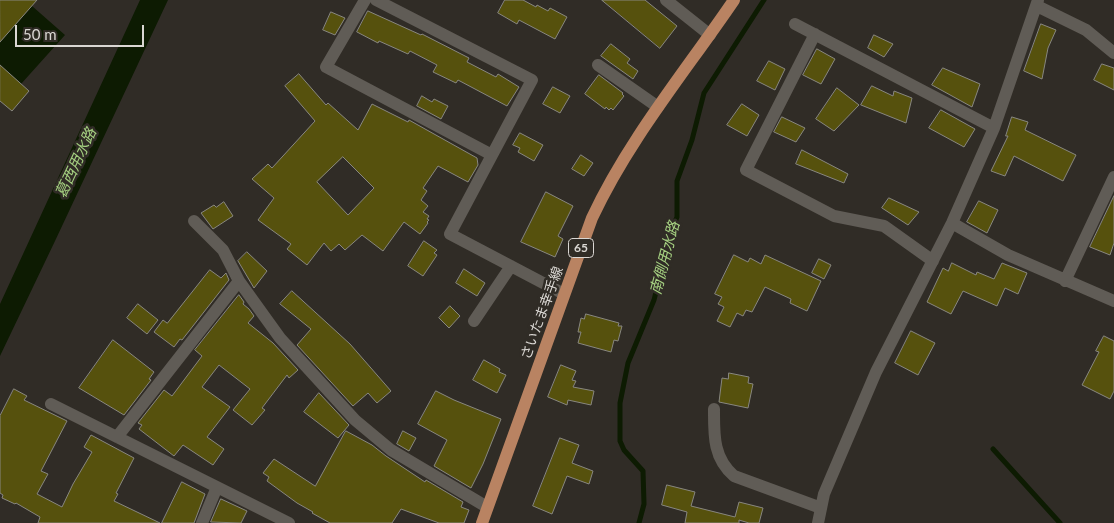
<!DOCTYPE html>
<html>
<head>
<meta charset="utf-8">
<style>
  body { margin:0 }
  #map { position:relative; width:1114px; height:523px; overflow:hidden; background:#302c26; font-family:Lato,sans-serif }
  canvas { display:block }
  .scale { position:absolute; left:15px; top:25px; width:129px; height:22px; box-sizing:border-box; border:2px solid #dad7d3; border-top:0; padding-left:6px; font-size:15px; line-height:18px; white-space:nowrap; color:#dad7d3; -webkit-text-stroke:4px #302c26; paint-order:stroke }
</style>
</head>
<body>
<div id="map">
<canvas width="1114" height="523"></canvas>
<div class="scale">50 m</div>
</div>
<script>
const g = document.querySelector('canvas').getContext('2d');
g.lineJoin = 'round';
function fillPath(path, color) { g.fillStyle = color; g.fill(path, 'evenodd'); }
function stroke(path, color, width, dash) { g.strokeStyle = color; g.lineWidth = width; g.lineCap = dash ? 'butt' : 'round'; g.setLineDash(dash || []); g.stroke(path); }
function drawText(font, color, halo, rows, align = 'center') {
  g.font = font + ' Lato,"Noto Sans JP",sans-serif'; g.lineWidth = 5; g.setLineDash([]); g.textBaseline = 'middle'; g.strokeStyle = halo; g.fillStyle = color; for (const [text, x, y, turn = 0] of rows) {
    g.save(); g.translate(x, y); g.rotate((+turn || 0) * Math.PI / 180); g.textAlign = isNaN(turn) ? turn : align; if (halo) g.strokeText(text, 0, 0); g.fillText(text, 0, 0); g.restore();
  }
}
fillPath(new Path2D(`
  M140,0H168L55,241L0,356V304Z
  M32,6L65,35L21,84L0,65V42Z`), '#0d1b02');
stroke(new Path2D(`
  M993,449L1060,523
  M639,523L644,504L643,471L624,450L620,441V403L628,363L654,300L671,232L677,217V181L692,140L704,93L764,0`), '#0d1b02', 5);
const building = new Path2D(`
  M0,0H37L0,42Z
  M505,0H523L536,7L537,5L548,11L550,8L567,17L555,39L519,20L517,24L498,13Z
  M602,0H645L677,26L660,48Z
  M368,11L421,35L422,34L469,58L467,62L496,77L498,74L519,87L507,106L458,80L456,83L433,72L437,65L410,51L408,54L379,41L378,43L357,32Z
  M331,12L345,18L335,35L323,30Z
  M1041,24L1056,30L1048,48L1042,79L1024,71Z
  M874,35L893,44L884,57L868,48Z
  M611,44L630,59L627,63L638,71L633,79L601,56Z
  M817,49L835,59L821,84L803,75Z
  M769,61L785,69L775,90L757,81Z
  M1102,64L1114,68V90L1094,80Z
  M0,65L29,91L12,111L0,101Z
  M943,68L980,84L972,107L932,85Z
  M299,74L326,105L328,103L358,130L372,104L408,122L409,120L477,158L478,165L468,182L438,166L423,188L427,191L421,200L428,206L423,212L429,216L427,219L429,220L427,222L428,223L420,234L404,222L383,251L362,235L345,250L339,244L331,251L324,243L307,265L287,249L291,244L258,220L274,198L252,179L268,164L272,168L315,121L285,86ZM343,157L374,188L348,215L317,182Z
  M599,75L623,93L622,94L624,96L613,110L611,108L609,110L606,107L605,109L585,94Z
  M872,86L893,96L894,91L912,98L906,123L861,105Z
  M553,87L570,96L560,113L543,104Z
  M837,88L859,105L834,131L816,119Z
  M422,96L432,102L434,99L448,106L441,119L417,106Z
  M742,104L759,115L747,136L727,125Z
  M941,110L975,129L964,147L929,128Z
  M782,117L805,128L796,142L774,132Z
  M1012,117L1028,122L1025,130L1076,155L1063,181L1014,156L1005,176L991,171L1008,136H1006Z
  M520,133L543,145L534,161L518,152L520,148L513,145Z
  M802,150L848,174L844,183L796,164Z
  M581,155L593,163L584,176L572,169Z
  M546,192L573,206L558,236L563,239L555,257L521,242Z
  M1114,196V243L1110,255L1090,247Z
  M889,198L919,212L908,225L882,208Z
  M979,201L998,210L987,233L967,222Z
  M224,202L233,216L213,229L201,213L214,205L216,207Z
  M424,241L437,250L434,253L437,255L423,276L408,266Z
  M247,252L267,271L254,288L238,261Z
  M734,255L748,262L750,258L761,264L765,255L821,281L807,311L790,303L791,299L765,287L752,312L746,310L743,316L737,313L730,327L717,321L724,307L718,304L722,297L715,294Z
  M819,259L831,265L824,279L812,273Z
  M952,263L976,275L977,272L994,279L1002,263L1027,273L1018,294L1005,288L997,306L963,291L951,314L927,302L943,268L948,271Z
  M464,269L485,283L477,296L456,283Z
  M210,270L221,278L226,273L229,280L182,340L180,339L174,347L154,332L163,320L167,323Z
  M292,291L350,344L391,391L377,403L368,393L353,406L297,345L311,329L280,304Z
  M239,295L244,302L243,304L249,309L254,316L248,323L273,343L298,370L289,378L287,375L262,408L265,410L252,425L233,410L250,389L219,365L202,387L230,407L207,437L224,449L213,465L183,445L174,456L139,429L142,425L138,423L164,390L172,396L202,356L195,350Z
  M138,304L158,320L147,334L127,318Z
  M450,306L460,316L449,328L439,318Z
  M586,314L619,323L618,326H622L618,341L614,340L611,352L578,343L581,332H578L581,318L584,319Z
  M911,331L935,343L918,375L895,363Z
  M1104,336L1114,341V391L1110,399L1082,385L1099,352L1096,351Z
  M113,340L154,372L149,379L151,380L124,415L79,388Z
  M484,360L500,369L499,372L506,375L497,393L473,380Z
  M561,365L576,371L572,380L576,381L573,387L594,391L591,405L568,400L567,405L548,397Z
  M729,373L749,377L748,383L753,384L748,408L719,402L722,378L728,379Z
  M14,389L27,396L24,400L67,421L41,471L48,474L37,494L62,507L73,484L92,452L84,447L91,435L134,458L116,493L118,494L114,501L160,523H38L40,517L16,503L15,504L2,498L3,495L0,493V416Z
  M436,391L454,400L501,419L483,464L471,488L434,466L447,440L418,424Z
  M319,393L349,425L338,438L304,412Z
  M346,431L372,445L386,456L425,482L426,480L463,502L461,507L469,510L464,523H439L401,509L392,523H330L312,513L313,512L297,503L267,481L269,477L263,473L274,459L315,486Z
  M403,431L416,438L409,451L397,444Z
  M560,438L579,445L572,463L593,471L589,484L567,476L552,514L533,506Z
  M182,482L205,494L194,523H162Z
  M667,485L695,492L691,506L735,517L739,502L763,508L759,523H749L739,520V523H685L687,512L662,505Z
  M221,499L247,511L241,523L211,522Z`);
fillPath(building, '#56510d');
stroke(building, '#888780', 1);
stroke(new Path2D(`
  M365,0L326,67L492,155
  M376,0L532,80L450,234L564,294
  M666,0L710,35
  M1037,6L1086,30L1114,53
  M795,24L994,128
  M815,34L746,170L834,216L884,226L933,261
  M598,65L658,107
  M194,221L223,250L239,281L280,338L355,420L391,450L487,507
  M952,223L1008,255L1114,301
  M1065,281L1114,177
  M474,321L511,266
  M51,404L289,523
  M714,409C714,435 713,458 734,476L821,508
  M117,437L239,281
  M202,523L217,487
  M818,523L824,494L876,372L952,223L994,128L1038,0`), '#605c56', 12);
stroke(new Path2D(`
  M482,523L592,218C629,139 685,72 734,0`), '#b98362', 12);
for (const [x, y, w] of [
  [581,248,25]
]) { const box = new Path2D(); box.roundRect(x - w / 2, y - 9.5, w, 19, 4); g.fillStyle = '#302c26'; g.fill(box); stroke(box, '#dad7d3', 1); }
drawText('bold 12px', '#dad7d3', null, [
  ["65",581,248]
]);
drawText('14px', '#dad7d3', '#302c26', [
  ["さいたま幸手線",542,313,-70]
]);
drawText('italic 15px', '#a5d081', '#302c26', [
  ["葛西用水路",76,163,-65],
  ["南側用水路",665,258,-75]
]);
</script>
</body>
</html>
